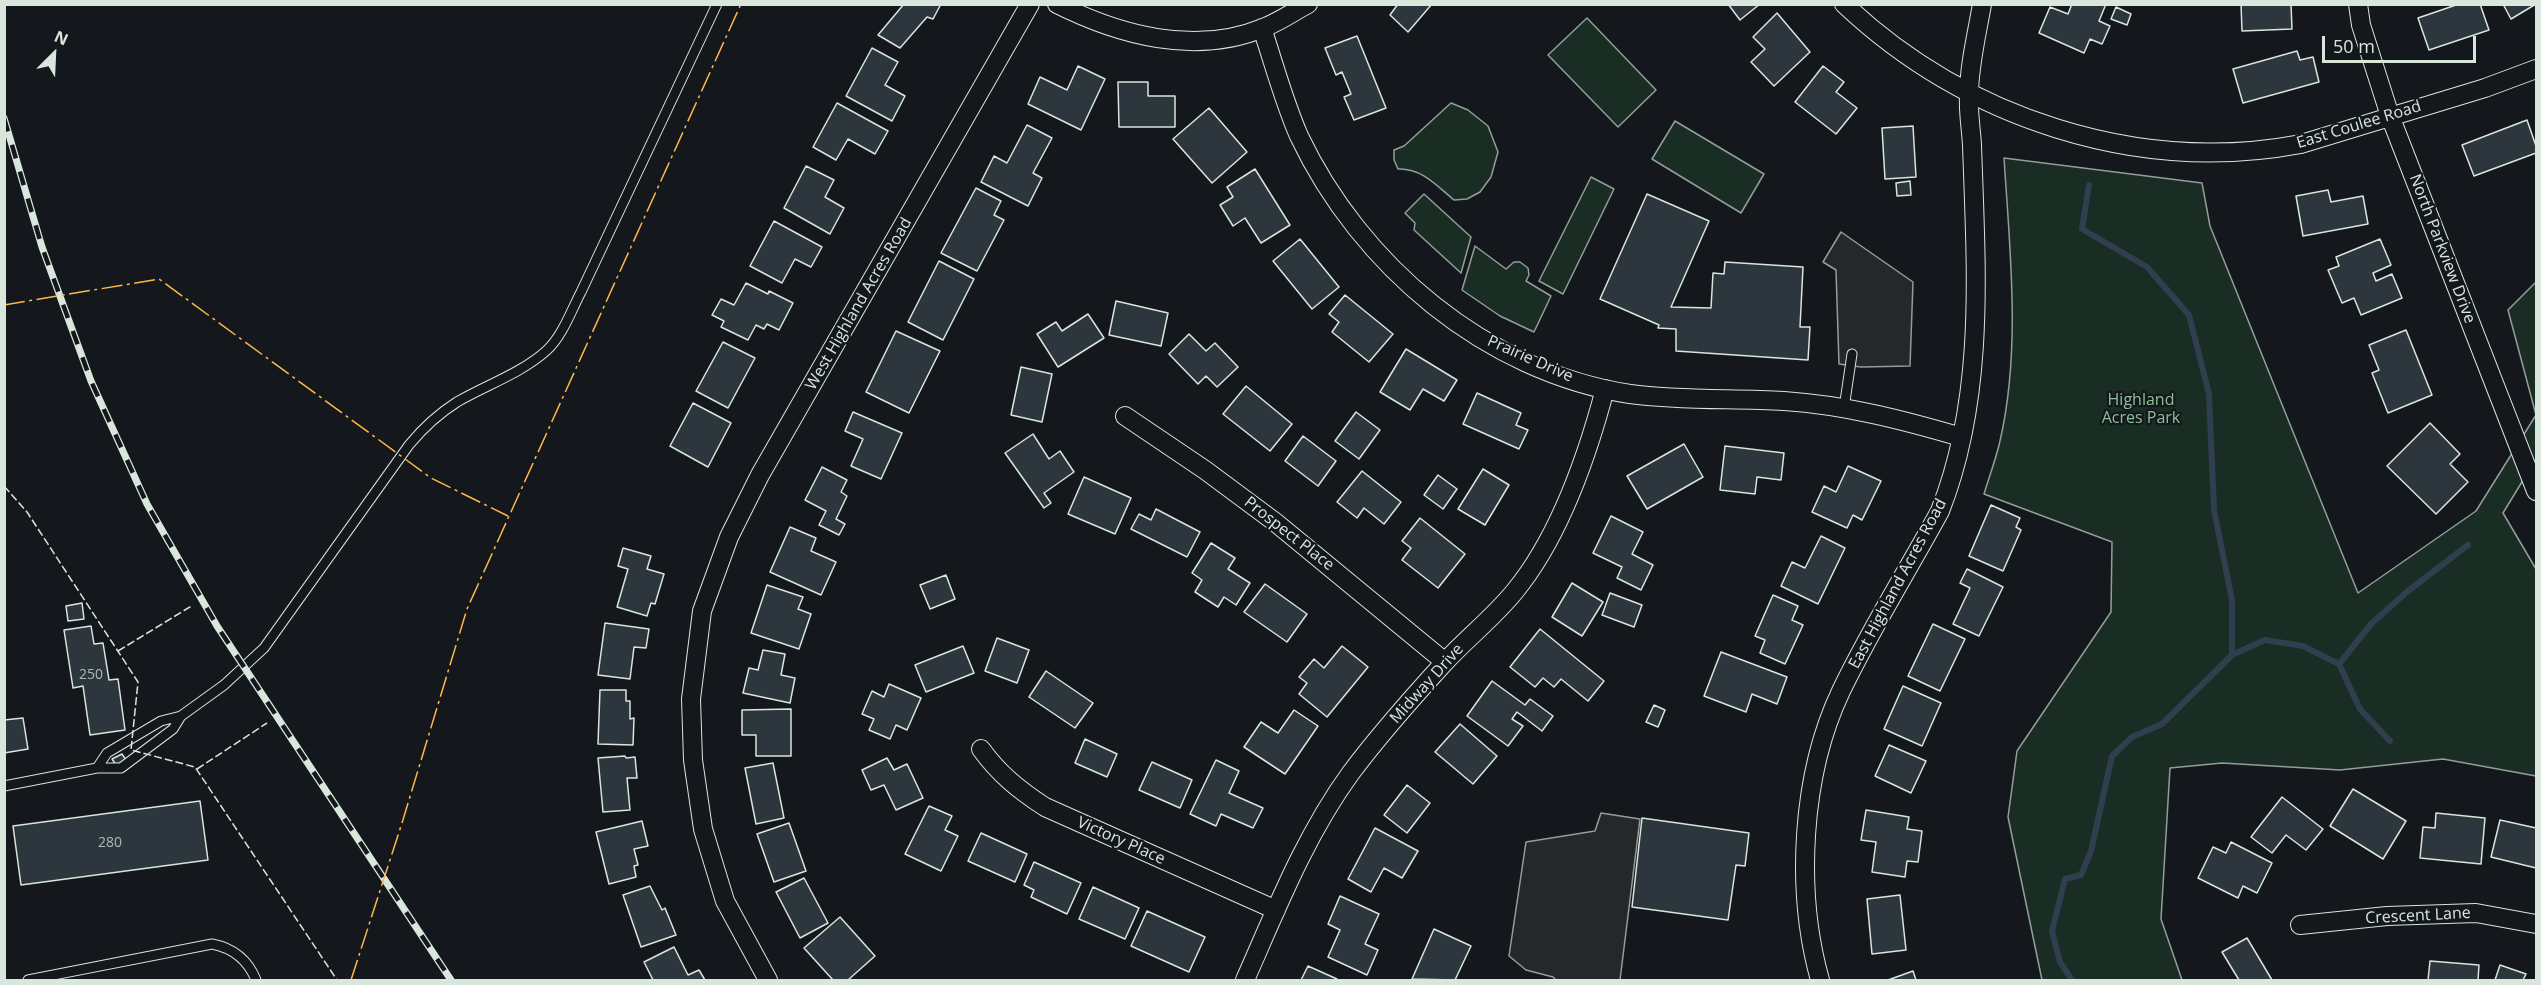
<!DOCTYPE html>
<html>
<head>
<meta charset="utf-8">
<style>
  body { margin:0 }
  #map { position:relative; width:2541px; height:985px; overflow:hidden; background:#14181c; font-family:"Open Sans",sans-serif }
  canvas { display:block }
  .frame { position:absolute; inset:0; border:6px solid #d8e6dc; pointer-events:none }
  .north { position:absolute; left:24px; top:24px; width:60px; height:60px; -webkit-text-stroke:4px #14181c; paint-order:stroke; rotate:24deg; font-size:16px; font-weight:700; line-height:24px; text-align:center; color:#d8e6dc }
  .north::after { content:''; display:block; margin:auto; width:21px; height:27px; background:#d8e6dc; clip-path:polygon(50% 0,100% 100%,50% 72%,0 100%) }
  .scale { position:absolute; left:2322px; top:36px; width:154px; height:27px; box-sizing:border-box; border:3px solid #d8e6dc; border-top:0; padding-left:8px; font-size:18px; line-height:21px; white-space:nowrap; color:#d8e6dc; -webkit-text-stroke:4px #14181c; paint-order:stroke }
</style>
</head>
<body>
<div id="map">
<canvas width="2541" height="985"></canvas>
<div class="frame"></div>
<div class="north">N</div>
<div class="scale">50 m</div>
</div>
<script>
const g = document.querySelector('canvas').getContext('2d');
g.lineJoin = 'round';
function fillPath(path, color) { g.fillStyle = color; g.fill(path, 'evenodd'); }
function stroke(path, color, width, dash) { g.strokeStyle = color; g.lineWidth = width; g.lineCap = dash ? 'butt' : 'round'; g.setLineDash(dash || []); g.stroke(path); }
function drawText(font, color, halo, rows, align = 'center') {
  g.font = font + ' "Open Sans",sans-serif'; g.lineWidth = 4.5; g.setLineDash([]); g.textBaseline = 'middle'; g.strokeStyle = halo; g.fillStyle = color; for (const [text, x, y, turn = 0] of rows) {
    g.save(); g.translate(x, y); g.rotate((+turn || 0) * Math.PI / 180); g.textAlign = isNaN(turn) ? turn : align; if (halo) g.strokeText(text, 0, 0); g.fillText(text, 0, 0); g.restore();
  }
}
const green = new Path2D(`
  M1587,18L1656,90L1618,127L1548,55Z
  M1451,103L1468,110L1488,126L1498,152L1491,177L1480,192L1467,199L1454,200C1437,186 1422,168 1398,169L1394,160V150L1404,146Z
  M1675,121L1764,174L1741,213L1652,159Z
  M2004,158L2202,183L2210,226L2358,593L2476,511L2536,415V459L2503,513L2536,569V776L2443,759L2340,770L2222,763L2170,768L2161,919L2182,980H2042L2008,817L2017,751L2111,612L2112,542L1984,494C1989,477 1996,459 2000,441C2021,350 2010,251 2004,158Z
  M1591,177L1614,189L1563,294L1539,281Z
  M1424,194L1471,237L1461,273L1414,230L1415,223L1405,213Z
  M1475,246L1506,269L1514,262H1520L1528,268L1529,275L1526,281L1551,296L1534,332L1500,316L1462,290Z
  M2536,282V415L2508,310Z`);
fillPath(green, '#1a2d24');
stroke(green, '#939e99', 1.5);
const parking = new Path2D(`
  M1841,232L1913,282L1910,366L1861,367L1839,364L1836,270L1823,262Z
  M1601,813L1640,819L1620,980H1556L1553,977L1526,970L1509,956L1526,842L1595,831Z`);
fillPath(parking, '#24282b');
stroke(parking, '#939e99', 1.5);
stroke(new Path2D(`
  M2232,655L2265,640L2303,646L2339,664L2360,709L2390,741
  M2339,664L2372,623L2408,591L2468,545
  M2072,980L2060,962L2052,931L2065,879L2081,875L2091,851L2112,756L2132,737L2162,724L2232,655V600L2214,510L2209,394L2189,315L2147,267L2082,229L2089,185`), '#2f3f4d', 6);
const building = new Path2D(`
  M904,4H941L933,19L927,17L900,48L878,35Z
  M1432,4L1408,32L1390,15L1398,4Z
  M1728,4H1760L1740,20Z
  M2072,4H2106L2099,21L2110,26L2102,44L2090,39L2084,53L2039,33L2050,7L2068,14Z
  M2241,4H2291L2292,29L2242,31Z
  M2459,4H2480L2489,30L2429,50L2418,18Z
  M2503,4H2536L2511,19Z
  M2116,7L2131,14L2127,25L2111,19Z
  M1777,13L1810,52L1774,86L1751,62L1765,49L1753,37Z
  M1357,36L1386,108L1354,120L1344,97L1351,94L1342,72L1336,75L1325,48Z
  M872,48L898,62L885,85L905,96L892,121L846,96Z
  M2297,51L2300,60L2313,57L2319,82L2243,103L2233,69Z
  M1078,66L1105,79L1081,130L1028,104L1040,77L1067,90Z
  M1823,66L1844,82L1836,92L1857,108L1836,134L1795,102Z
  M1118,82H1148V96H1175V127H1119Z
  M837,103L888,131L875,154L848,139L836,160L813,147Z
  M1209,108L1247,152L1212,183L1173,139Z
  M2527,120L2536,146V153L2474,176L2462,145Z
  M1027,125L1052,138L1033,173L1042,178L1028,206L981,182L994,156L1007,163Z
  M1913,126L1916,177L1885,179L1882,128Z
  M806,166L834,180L825,197L844,208L830,234L784,208Z
  M1255,169L1290,225L1261,243L1245,218L1233,226L1220,205L1233,197L1227,187Z
  M1910,181L1911,195L1897,196L1896,183Z
  M976,188L1001,201L994,215L1004,220L977,271L941,253Z
  M2328,190L2331,202L2363,196L2368,224L2303,236L2296,196Z
  M1647,194L1709,221L1671,307L1711,308L1713,273L1724,274L1725,262L1803,267L1800,327H1810L1808,360L1676,351V329L1658,328L1659,325L1600,299Z
  M774,221L822,247L811,267L795,259L782,283L750,266Z
  M1300,239L1339,287L1312,309L1273,261Z
  M2380,239L2391,265L2373,273L2376,281L2392,274L2402,298L2361,315L2354,298L2342,303L2328,270L2339,266L2336,257Z
  M939,261L974,279L943,340L908,322Z
  M746,283L768,294L769,291L793,303L779,330L767,324L764,329L756,325L748,340L721,327L724,321L712,315L721,299L734,305Z
  M1345,295L1393,334L1369,362L1332,332L1339,322L1329,314Z
  M1116,301L1168,313L1161,346L1109,335Z
  M1088,314L1104,338L1058,367L1037,334L1056,322L1062,331Z
  M2406,330L2432,395L2388,413L2372,373L2379,370L2369,345Z
  M896,331L940,351L909,413L866,392Z
  M1189,334L1206,351L1215,343L1238,367L1217,387L1206,376L1198,384L1169,354Z
  M723,342L755,358L728,408L696,391Z
  M1406,349L1457,380L1444,401L1423,389L1410,410L1380,392Z
  M1021,367L1052,374L1042,422L1011,415Z
  M1246,386L1292,424L1270,451L1223,414Z
  M1477,393L1521,413L1516,425L1528,430L1519,449L1463,424Z
  M693,403L731,423L708,467L670,446Z
  M853,412L902,433L881,479L851,466L863,439L845,431Z
  M1356,412L1380,430L1359,459L1335,441Z
  M2430,423L2460,454L2450,464L2468,482L2436,514L2387,466Z
  M1033,434L1049,459L1060,451L1074,472L1044,493L1051,503L1044,508L1005,453Z
  M1303,436L1336,461L1318,486L1285,461Z
  M1684,444L1703,477L1647,509L1627,476Z
  M1725,446L1784,453L1781,480L1757,477L1755,494L1720,490Z
  M1848,466L1881,481L1862,520L1853,515L1847,528L1812,512L1824,486L1836,492Z
  M822,467L847,480L841,492L847,496L836,519L845,524L839,535L819,525L826,511L805,500Z
  M1483,469L1509,485L1485,525L1458,509Z
  M1362,471L1401,502L1384,524L1364,508L1357,518L1337,502Z
  M1438,475L1457,489L1443,509L1424,495Z
  M1084,477L1131,498L1115,534L1068,514Z
  M1991,505L2020,518L2016,527L2021,530L2003,571L1969,556Z
  M1156,509L1200,532L1187,557L1131,529L1139,514L1151,520Z
  M1611,516L1643,532L1632,554L1653,565L1641,590L1617,578L1622,567L1593,553Z
  M1420,518L1465,554L1438,588L1402,560L1411,548L1402,541Z
  M790,527L816,538L811,551L836,562L821,595L770,572Z
  M1821,536L1845,548L1818,604L1781,586L1792,562L1805,568Z
  M1211,543L1235,558L1228,569L1250,583L1236,605L1224,597L1218,607L1195,592L1202,580L1192,573Z
  M623,548L651,556L647,569L664,574L655,604L651,603L647,616L617,607L628,569L618,566Z
  M1967,569L2003,587L1979,636L1953,624L1970,588L1960,583Z
  M946,575L955,599L930,609L920,585Z
  M1572,583L1603,602L1582,636L1552,617Z
  M1265,584L1307,614L1287,642L1244,612Z
  M767,585L803,597L798,609L811,614L799,649L751,633Z
  M1610,593L1642,605L1634,627L1602,615Z
  M1773,595L1798,606L1792,620L1803,625L1785,664L1760,653L1765,640L1755,636Z
  M82,603L84,619L68,621L66,606Z
  M605,623L649,629L646,648L634,647L630,679L598,675Z
  M1933,624L1965,639L1940,691L1908,676Z
  M91,626L94,644L103,643L109,680L118,679L125,730L90,735L83,686L73,688L64,630Z
  M1540,629L1604,681L1588,701L1561,679L1554,687L1543,678L1535,687L1510,667Z
  M997,638L1029,650L1017,683L985,671Z
  M963,646L974,673L926,692L915,665Z
  M1342,646L1368,667L1327,717L1299,694L1307,683L1299,677L1314,659L1324,668Z
  M763,650L785,654L781,675L795,678L790,703L743,693L749,668L758,670Z
  M1721,652L1787,677L1777,704L1752,694L1746,712L1704,696Z
  M1046,671L1093,703L1075,728L1029,697Z
  M1492,681L1525,705L1530,699L1553,716L1542,731L1517,712L1512,719L1523,726L1508,746L1467,716Z
  M889,684L921,698L907,730L896,725L890,739L869,730L874,719L862,714L872,691L884,697Z
  M1903,686L1941,703L1922,746L1884,729Z
  M600,690H626V701H630V719L634,718L633,745L598,744Z
  M1654,705L1665,710L1658,727L1646,722Z
  M791,709V756H756V735H742V710Z
  M1294,710L1318,726L1285,774L1244,747L1261,722L1278,733Z
  M23,718L28,749L4,753V720Z
  M1460,724L1497,756L1473,784L1435,752Z
  M1085,739L1117,754L1107,777L1075,763Z
  M1889,745L1926,761L1911,793L1875,776Z
  M122,754L126,760L116,765L112,759Z
  M625,756L626,758L635,757L637,778H627L630,810L603,812L598,758Z
  M887,758L894,770L907,764L923,798L896,810L884,785L871,790L862,770Z
  M1216,760L1239,771L1229,793L1263,808L1253,828L1221,814L1216,826L1190,814Z
  M1152,762L1192,780L1180,808L1139,790Z
  M773,763L784,818L756,824L745,768Z
  M1407,785L1430,803L1407,833L1384,815Z
  M2353,789L2406,821L2383,859L2330,826Z
  M2282,797L2323,829L2306,850L2286,835L2272,853L2251,837Z
  M200,801L208,860L21,885L13,826Z
  M929,806L952,816L945,830L958,836L941,871L905,854Z
  M1866,810L1909,817L1907,829L1922,831L1918,862L1907,861L1905,877L1872,872L1876,842L1861,840Z
  M2436,813L2485,818L2481,864L2420,858L2423,827L2435,828Z
  M1642,818L1749,833L1745,866L1736,865L1728,920L1632,907Z
  M2500,820L2536,828V868L2491,857Z
  M642,821L648,846L634,849L638,865L634,866L636,877L609,884L596,832Z
  M789,823L806,871L774,882L757,834Z
  M1375,828L1418,851L1402,878L1384,868L1371,892L1348,879Z
  M981,833L1027,854L1015,882L968,861Z
  M2231,842L2272,863L2257,893L2243,886L2238,898L2198,878L2213,847L2226,853Z
  M1034,862L1081,883L1067,914L1031,897L1034,890L1024,885Z
  M804,878L828,923L800,938L776,892Z
  M650,886L662,910L665,908L676,935L641,947L623,895Z
  M1093,887L1139,908L1125,939L1079,919Z
  M1900,895L1906,950L1872,954L1867,899Z
  M1340,896L1379,914L1365,944L1378,950L1367,975L1328,957L1340,930L1328,924Z
  M1147,911L1205,937L1189,972L1131,946Z
  M840,917L875,956L848,980H833L804,948Z
  M1434,929L1471,946L1455,980L1412,979Z
  M2247,938L2272,980H2239L2222,952Z
  M674,947L688,975L699,970L705,980H653L644,962Z
  M2430,961L2479,965L2478,980H2428Z
  M2500,965L2526,974L2523,980H2495Z
  M1308,966L1337,979L1336,980H1301Z
  M1913,971L1916,980H1888Z`);
fillPath(building, '#2c363c');
stroke(building, '#d8e6dc', 1.5);
const service = new Path2D(`
  M1844,408L1852,354
  M97,768L107,753L161,721L181,716
  M4,786L97,768H121L173,729L181,716L224,685L264,648L409,445C423,428 438,414 457,402C486,385 520,374 546,351C562,337 571,311 581,292L717,4
  M28,980L212,944C233,948 248,960 256,980`);
const minor = new Path2D(`
  M1057,4C1119,35 1195,56 1263,28C1279,22 1293,12 1308,4
  M1844,4C1965,118 2137,175 2301,144L2485,88L2536,69
  M2358,4L2361,25L2390,116L2536,491
  M1262,28C1274,64 1284,102 1299,136C1360,265 1486,372 1630,394C1681,401 1733,398 1784,401C1845,405 1903,420 1961,437
  M1125,416L1205,470L1275,522L1445,662
  M981,749C999,774 1019,790 1045,807L1276,910
  M2300,925L2387,916L2476,913L2536,924
  M768,980L725,901L703,829L693,760L691,699L702,611L729,537L760,475L1030,4
  M1245,980C1276,910 1305,836 1350,774C1379,735 1412,698 1444,663C1467,638 1494,617 1515,591C1560,536 1587,457 1605,389
  M1820,980C1795,891 1801,775 1841,691C1870,630 1908,570 1940,511C1986,395 1976,267 1972,145C1971,128 1968,112 1969,95C1969,65 1977,34 1982,4`);
stroke(service, '#d8e6dc', 11);
stroke(minor, '#d8e6dc', 20);
stroke(service, '#14181c', 9);
stroke(minor, '#14181c', 18);
const rail = new Path2D(`
  M4,118L42,247L91,381L147,504L217,626L451,980`);
stroke(rail, '#d8e6dc', 7);
stroke(rail, '#14181c', 4.5, [14]);
stroke(new Path2D(`
  M4,486L27,512L138,682L131,750L195,767L337,980
  M118,651L193,605
  M197,769L267,723`), '#d8e6dc', 1.5, [8, 3]);
stroke(new Path2D(`
  M4,305L159,279L431,478L508,516
  M351,980L402,823L467,609L741,4`), '#ffb74d', 1.5, [21, 4.5, 3, 4.5]);
drawText('14px', '#adbab4', null, [
  ["250",91,675],
  ["280",110,843]
]);
drawText('16px', '#d8e6dc', '#14181c', [
  ["East Coulee Road",2359,125,-17],
  ["North Parkview Drive",2442,249,69],
  ["West Highland Acres Road",859,304,-60],
  ["Prairie Drive",1530,359,24],
  ["Prospect Place",1289,534,38],
  ["East Highland Acres Road",1898,584,-62],
  ["Midway Drive",1427,684,-48],
  ["Victory Place",1121,841,24],
  ["Crescent Lane",2418,916,-3]
]);
drawText('16px', '#8ac095', '#14181c', [
  ["Highland",2141,400],
  ["Acres Park",2141,418]
]);
</script>
</body>
</html>
